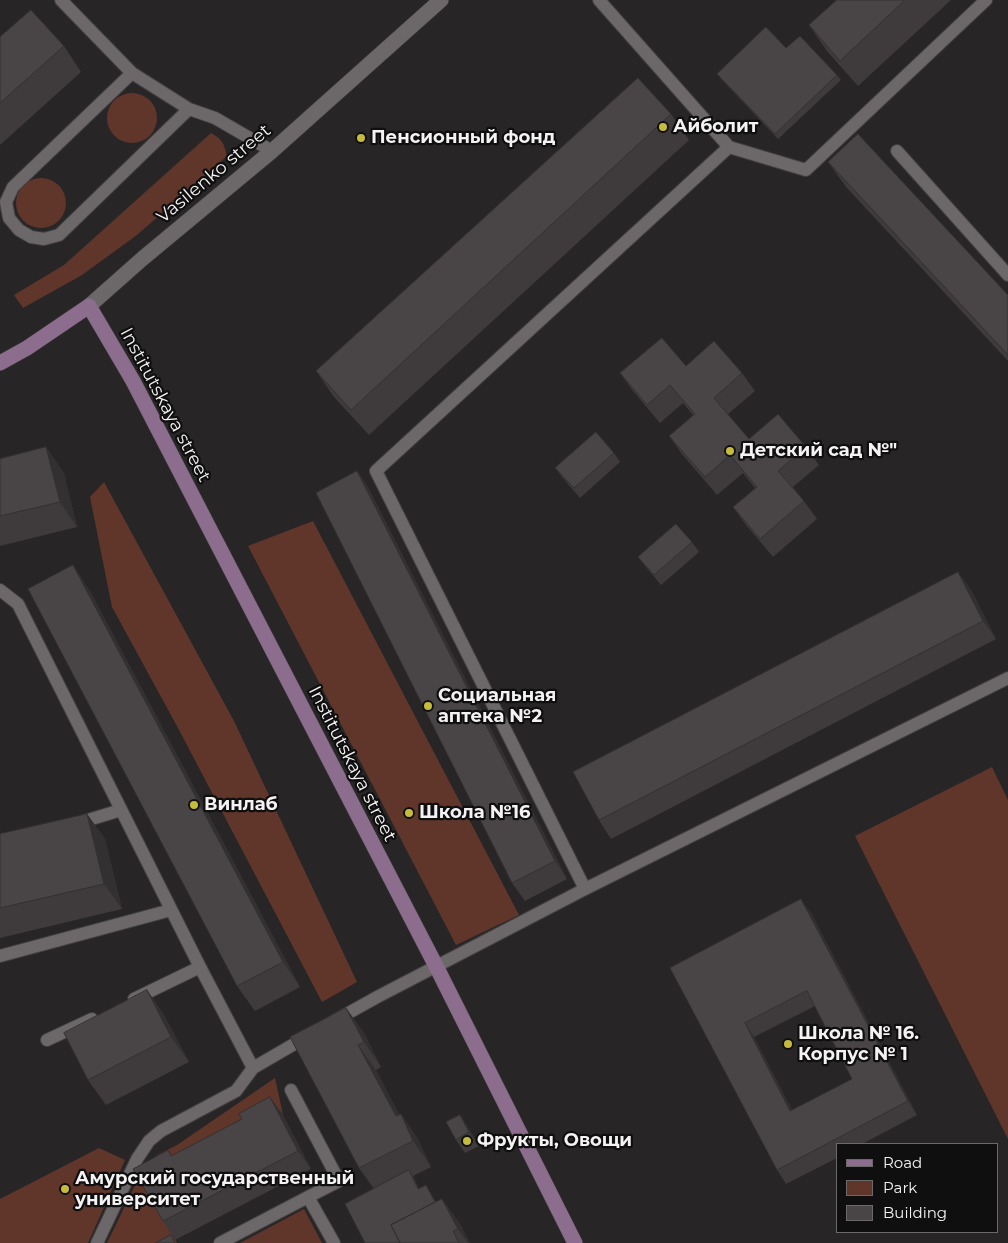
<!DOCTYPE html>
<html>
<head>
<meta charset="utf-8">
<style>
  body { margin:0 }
  #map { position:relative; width:1008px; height:1243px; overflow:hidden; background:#282527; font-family:Montserrat,sans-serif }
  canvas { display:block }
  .legend { position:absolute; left:836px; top:1143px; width:162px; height:90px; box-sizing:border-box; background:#100f0f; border:1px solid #6b6a6a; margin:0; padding:6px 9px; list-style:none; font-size:15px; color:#f4f2f3 }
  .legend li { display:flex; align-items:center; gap:10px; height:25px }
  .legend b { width:25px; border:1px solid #6b6a6a }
</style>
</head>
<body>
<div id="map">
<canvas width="1008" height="1243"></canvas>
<ul class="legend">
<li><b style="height:6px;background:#8c6d8d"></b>Road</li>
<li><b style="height:14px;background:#60362b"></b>Park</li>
<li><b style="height:14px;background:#494546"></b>Building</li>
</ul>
</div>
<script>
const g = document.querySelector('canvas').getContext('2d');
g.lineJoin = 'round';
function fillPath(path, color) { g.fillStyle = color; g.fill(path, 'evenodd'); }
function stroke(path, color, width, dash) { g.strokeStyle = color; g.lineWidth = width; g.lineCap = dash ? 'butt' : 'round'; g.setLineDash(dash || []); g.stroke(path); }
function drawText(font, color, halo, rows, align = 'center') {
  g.font = font + ' Montserrat,sans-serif'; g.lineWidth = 4.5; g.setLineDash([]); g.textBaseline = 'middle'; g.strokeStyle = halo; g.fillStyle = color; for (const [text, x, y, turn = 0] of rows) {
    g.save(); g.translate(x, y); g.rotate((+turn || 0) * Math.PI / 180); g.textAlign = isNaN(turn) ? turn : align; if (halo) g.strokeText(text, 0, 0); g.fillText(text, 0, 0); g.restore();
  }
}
fillPath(new Path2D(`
  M107 118a25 25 0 1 1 50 0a25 25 0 1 1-50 0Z
  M211,133C222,139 224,143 227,156L137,235L82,275L23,308L14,295L64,265Z
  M16 203a25 25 0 1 1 50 0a25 25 0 1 1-50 0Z
  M104,482L234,721L357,982L322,1002L178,728L112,607L90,497Z
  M313,521L519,915L456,945L248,546Z
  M992,767L1008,800V1139L855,836Z
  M275,1078L283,1115L146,1187L177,1243H107L143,1169L157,1155L177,1145Z
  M99,1148L125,1160L88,1243H0V1199Z
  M304,1209L322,1243H240Z`), '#60362b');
const lane = new Path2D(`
  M61,0L132,73
  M189,109L59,235L44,239L31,237L19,230L9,218L6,202L13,187L132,73L189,109L215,118L272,151
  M729,147L806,170L986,0
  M897,151L1008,275
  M0,590L18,604L200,967L253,1068
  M75,824L121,810
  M585,889L376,471L729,147L599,0
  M0,956L171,910
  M134,999L200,967
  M334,1021L379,996L585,889L1008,678
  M47,1040L92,1019
  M291,1090L339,1181L308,1197
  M97,1243L137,1159L149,1141L161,1131L236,1091L253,1068L308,1036
  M220,1243L308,1197L334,1243`);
const street = new Path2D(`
  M89,306L142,259L272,151L441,0`);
const secondary = new Path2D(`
  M0,363L27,348L89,306L133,381L436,966L575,1243`);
stroke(lane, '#434042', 14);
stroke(street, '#434042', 16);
stroke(secondary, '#434042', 16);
stroke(lane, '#6c686a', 12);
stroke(street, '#6c686a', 15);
stroke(secondary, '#8c6d8d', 15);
fillPath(new Path2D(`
  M837,0H951L858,86L827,51L809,25Z
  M0,37L64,46L81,72L0,145Z
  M786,48L837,75L841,80L778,139L721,79L717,74Z
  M671,114L689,140L369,435L334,397L316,371Z
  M828,162L1008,295V361L846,187Z
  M620,373H742L755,391L728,414L749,439L806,447L819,465L793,487L804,501L817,519L773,557L746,525L733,507L755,488L743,473L717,495L682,454L669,436L693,415L683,403L660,423L633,391Z
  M46,447L64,473L77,527L0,546V459Z
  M614,453L620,462L580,498L562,477L555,468Z
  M357,471L369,489L567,879L525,901L512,883Z
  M692,542L699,552L661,585L645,566L638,557Z
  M958,572L971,590L996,639L611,839L599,820Z
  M90,591L300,987L255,1011L237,986Z
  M87,814L105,839L122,909L0,938V834Z
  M811,913L917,1115L862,1144H837V1158L786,1184L777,1170L670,968ZM815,1006L852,1079L792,1110L754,1037Z
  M147,990L164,1015L189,1062L106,1105L88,1080Z
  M346,1008L364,1033L381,1067L376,1070L399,1115L401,1114L418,1139L431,1167L413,1176L419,1189L426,1185L436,1202L442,1199L460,1224L470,1243H365L374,1189L359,1168Z
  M270,1097L283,1115L311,1169L175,1240L163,1221L242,1119Z
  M460,1115L469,1129L479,1146L465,1153L456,1140Z`), '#3f3b3c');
fillPath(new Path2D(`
  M46,447L64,473L77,527L60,502Z
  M357,471L369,489L567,879L555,861Z
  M73,565L90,591L300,987L283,962Z
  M958,572L971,590L996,639L983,621Z
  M87,814L105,839L122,909L104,884Z
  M801,899L811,913L917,1115L908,1101Z
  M147,990L164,1015L189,1062L171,1037Z
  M346,1008L364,1033L381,1067L364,1042Z
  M745,1023L754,1037L800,1125L790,1111Z
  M358,1045L376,1070L411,1136L401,1114L418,1139L431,1167L396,1116Z
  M270,1097L283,1115L311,1169L298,1151Z
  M460,1115L469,1129L479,1146L469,1132Z
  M442,1199L460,1224L470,1243H468L458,1229Z`), '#333031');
const building = new Path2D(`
  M837,0H905L840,61L809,25Z
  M31,10L64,46L0,103V37Z
  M766,27L786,48L800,36L837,75L775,134L717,74Z
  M638,78L671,114L351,410L316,371Z
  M858,134L1008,295V355L828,162Z
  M662,338L686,366L714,341L742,373L714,398L749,439L778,414L806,447L778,471L804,501L760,539L733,507L757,487L730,455L705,477L669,436L695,414L670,385L647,405L620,373Z
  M596,432L614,453L574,488L555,468Z
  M46,447L60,502L0,516V459Z
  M357,471L555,861L512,883L316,493Z
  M676,524L692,542L654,575L638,557Z
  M73,565L283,962L237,986L28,589Z
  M958,572L983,621L599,820L573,772Z
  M87,814L104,884L0,908V834Z
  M801,899L908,1101L777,1170L670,968ZM807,991L852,1079L790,1111L745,1023Z
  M147,990L171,1037L88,1080L64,1033Z
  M346,1008L364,1042L358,1045L396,1116L401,1114L413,1141L359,1168L290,1037Z
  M270,1097L298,1151L163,1221L133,1169L168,1150L171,1156L242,1119L239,1114Z
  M460,1115L469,1132L456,1140L446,1122Z
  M409,1170L418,1189L426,1185L435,1202L391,1225L400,1243H365L345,1204Z
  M442,1199L458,1229L453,1231L459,1243H400L391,1225Z
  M171,1235L175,1243H156Z`);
fillPath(building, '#494546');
stroke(building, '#333031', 1);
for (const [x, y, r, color] of [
  [663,127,5,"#c5bc3d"],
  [361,138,5,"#c5bc3d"],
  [730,451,5,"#c5bc3d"],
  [428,706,5,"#c5bc3d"],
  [194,805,5,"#c5bc3d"],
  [409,813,5,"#c5bc3d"],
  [788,1044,5,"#c5bc3d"],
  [467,1141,5,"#c5bc3d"],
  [65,1189,5,"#c5bc3d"]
]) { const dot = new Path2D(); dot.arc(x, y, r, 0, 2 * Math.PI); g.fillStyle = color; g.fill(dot); stroke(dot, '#100f0f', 2); }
drawText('bold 18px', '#f4f2f3', '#100f0f', [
  ["Айболит",673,127],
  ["Пенсионный фонд",371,138],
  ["Детский сад №\"",740,451],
  ["Социальная",438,696],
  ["аптека №2",438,717],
  ["Винлаб",204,805],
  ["Школа №16",419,813],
  ["Школа № 16.",798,1034],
  ["Корпус № 1",798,1055],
  ["Фрукты, Овощи",477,1141],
  ["Амурский государственный",75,1179],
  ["университет",75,1200]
], 'left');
drawText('18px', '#f4f2f3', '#100f0f', [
  ["Vasilenko street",214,174,-40],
  ["Institutskaya street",165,405,62],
  ["Institutskaya street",352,764,63]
]);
</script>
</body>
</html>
